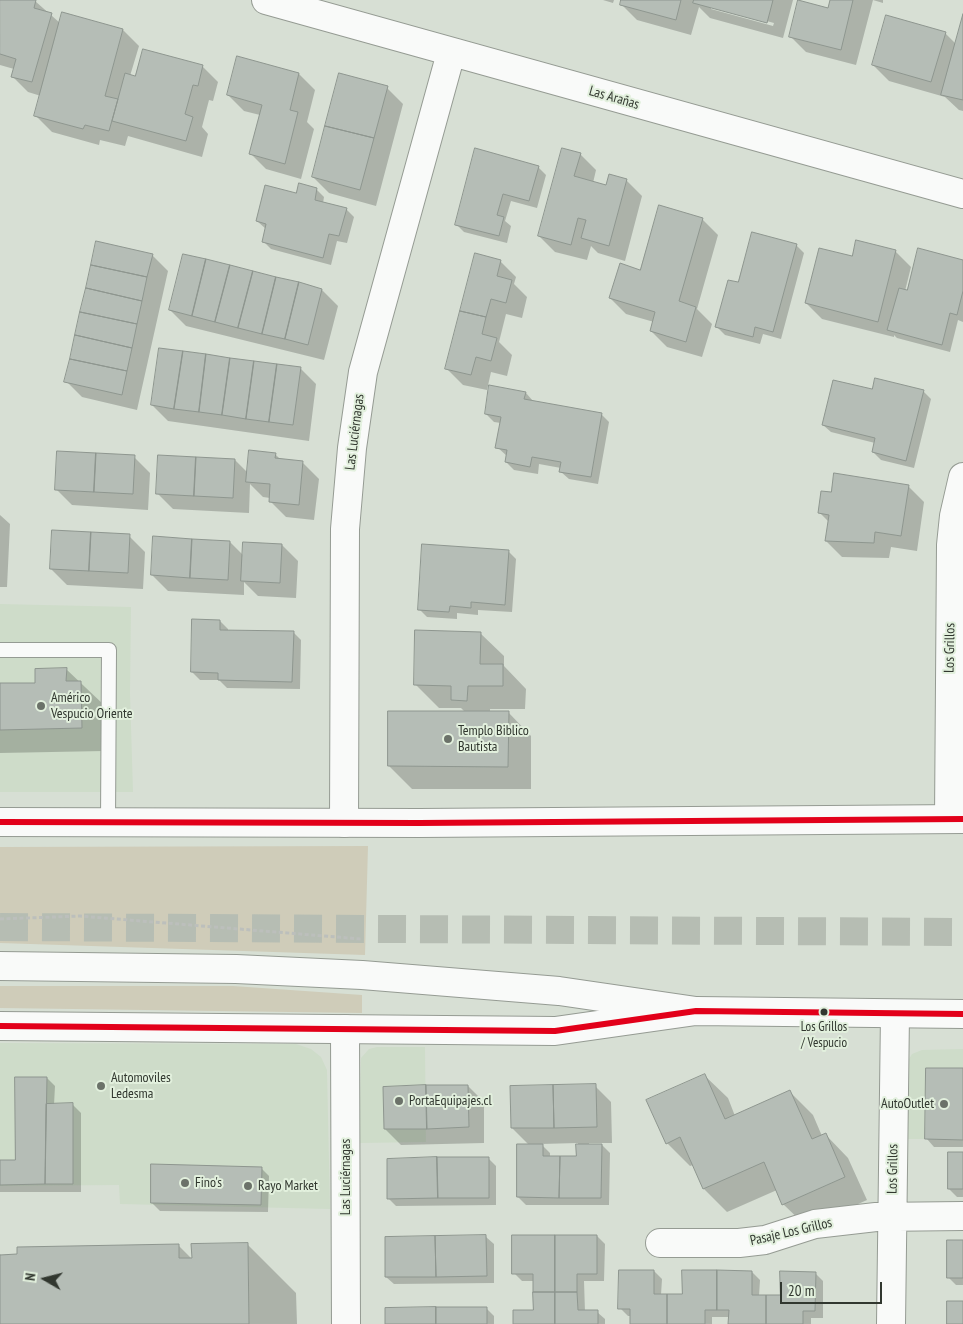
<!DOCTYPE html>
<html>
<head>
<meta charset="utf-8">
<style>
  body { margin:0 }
  #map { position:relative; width:963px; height:1324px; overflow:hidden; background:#d7dfd4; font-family:"PT Sans Narrow",sans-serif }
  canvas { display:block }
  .north { position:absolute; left:20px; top:1254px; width:50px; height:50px; -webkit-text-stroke:4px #e2f0dd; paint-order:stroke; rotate:278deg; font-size:14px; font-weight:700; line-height:20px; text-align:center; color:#31372f }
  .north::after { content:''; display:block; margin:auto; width:18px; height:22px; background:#31372f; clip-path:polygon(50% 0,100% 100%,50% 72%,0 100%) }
  .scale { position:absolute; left:780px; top:1282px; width:102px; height:22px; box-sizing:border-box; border:2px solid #31372f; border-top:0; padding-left:6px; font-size:15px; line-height:18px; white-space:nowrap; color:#31372f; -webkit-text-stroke:4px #e2f0dd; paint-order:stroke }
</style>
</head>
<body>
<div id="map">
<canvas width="963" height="1324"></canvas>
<div class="north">N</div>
<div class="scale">20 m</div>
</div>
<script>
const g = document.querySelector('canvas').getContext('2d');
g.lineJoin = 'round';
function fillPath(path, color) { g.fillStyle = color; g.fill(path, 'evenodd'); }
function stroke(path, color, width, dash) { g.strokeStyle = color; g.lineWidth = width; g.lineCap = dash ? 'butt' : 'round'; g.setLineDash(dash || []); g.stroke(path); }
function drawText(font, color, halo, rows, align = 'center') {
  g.font = font + ' "PT Sans Narrow",sans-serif'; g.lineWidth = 4; g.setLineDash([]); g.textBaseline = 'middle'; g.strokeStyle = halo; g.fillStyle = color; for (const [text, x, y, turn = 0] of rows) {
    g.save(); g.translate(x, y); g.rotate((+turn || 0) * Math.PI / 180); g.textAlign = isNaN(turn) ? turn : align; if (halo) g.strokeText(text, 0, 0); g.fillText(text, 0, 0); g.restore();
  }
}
fillPath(new Path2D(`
  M0,604L131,607L130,693L133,792H0Z
  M0,1043L296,1044L311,1049L321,1057L327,1070L330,1209L120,1204L119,1185L0,1186Z
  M377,1047H425L426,1142L359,1143L361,1058L369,1049Z
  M963,1049V1139H902L906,1064L912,1054L922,1050Z`), '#cedcc9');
fillPath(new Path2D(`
  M368,846L365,955L0,943V847Z
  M0,986H233L362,995V1013L0,1008Z`), '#cfccb9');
fillPath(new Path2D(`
  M0,0L35,1L60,23L123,30L139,46L130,76L136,78L202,66L218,82L213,101L209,100L202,127L208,134L202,157L128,136L125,146L100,140L99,145L52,132L36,116L41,96L28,92L12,76L14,69L0,65Z
  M603,0H614L613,3Z
  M622,0H793L783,38L710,18L699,7L691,35L637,20L621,4ZM711,6L774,23L773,26L711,9Z
  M831,0H883V3L873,0L856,65L806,52L790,36L829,9Z
  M963,18V111L959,110L945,97L889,81L873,65L945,33L956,44Z
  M299,74L315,90L307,122L314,129L301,179L266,169L250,153L260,115L244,111L228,95Z
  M387,88L403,104L376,206L329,193L313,177Z
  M580,154L596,170L593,183L607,187L626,180L642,196L625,261L598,253L591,246L587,260L555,252L539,236Z
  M538,167L546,175L537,208L511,201L505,221L511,226L507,243L464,232L456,224Z
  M316,189L324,197L323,203L346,209L354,217L347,243L337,241L331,265L271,249L263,241L266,229L257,221Z
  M702,219L718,235L697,309L712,324L702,357L667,347L651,331L654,322L626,314L610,298Z
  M796,245L804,253L781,339L763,334L760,344L725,335L717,327L739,284Z
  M895,251L911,267L905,291L963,261V322L958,320L950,352L897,338L894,335V337L822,319L806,303L853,258Z
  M152,255L168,271L137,410L82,397L66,381Z
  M500,261L516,277L514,284L527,297L522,318L506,314L499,342L512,355L507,376L491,372L487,390L463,385L447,369Z
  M322,290L338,306L324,360L186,326L170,310Z
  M300,368L316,384L309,441L168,421L152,405Z
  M873,391L924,392L931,399L914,468L881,460L873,452L875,443L831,432L823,425Z
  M526,393L533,401V402L601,414L609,422L598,484L569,479L561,472V468L539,464L538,474L514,470L506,462L507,456L497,447L501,423L494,422L486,414Z
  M275,454L281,460L303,463L319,479L314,520L286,517L270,501V498L263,497L250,484L249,513L173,509L157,493L235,460L248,473Z
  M134,457L150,473L148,510L72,505L56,489Z
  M908,486L924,502L917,551L891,547L889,558L842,557L826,541L829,522L819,512L832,493Z
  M0,515L10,524L7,587H0Z
  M129,536L145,552L143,589L67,585L51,569Z
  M230,542L244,556L282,545L298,561L296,598L258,596L244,582V595L168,591L152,575Z
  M508,551L516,559L512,612L478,610V615L457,613V619L427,617L419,609Z
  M220,621L228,629V631L293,632L301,640L300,689L227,688L219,680H200L192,672Z
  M480,633L504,656V666L526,689L525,709H490V712H508L531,736V789H412L389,766L465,712L461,708H439L415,684Z
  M66,669L104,705V751L0,753V685L37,684Z
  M963,1070V1147H934L927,1139Z
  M704,1075L728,1098L735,1116L790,1092L813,1115L822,1136L825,1134L848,1158L867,1200L807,1227L783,1204L777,1190L727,1212L704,1189L693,1165L690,1166L667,1143Z
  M47,1078L55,1086L54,1105H73L81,1113V1192H0V1161H16Z
  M468,1086L484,1102V1143L401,1145L385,1129Z
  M595,1086L611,1102L612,1143H589V1145H602L610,1153L609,1205H526L518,1197L529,1145L512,1128ZM578,1143V1158H550V1153L541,1144Z
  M963,1153V1197H957L949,1189Z
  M488,1158L496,1166V1205L396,1206L388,1198Z
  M261,1168L269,1176L268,1212L160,1211L152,1203Z
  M597,1236L605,1244L604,1281H584L585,1312H597L605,1319V1324H514L534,1312V1281H522L514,1273Z
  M486,1237L494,1244V1283L394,1284L386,1277Z
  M963,1241V1285H956L948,1277Z
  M247,1244L296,1293L297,1324H0V1254L2,1256L179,1246L193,1260Z
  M654,1271L662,1279L661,1295H683L752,1272L760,1280L759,1296L782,1297L815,1273L823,1281V1318H811V1324H730V1317H712V1324H632V1316H628L620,1308Z
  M486,1308L494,1316V1324H386Z`), '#0003');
const building = new Path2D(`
  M0,0H36L34,8L52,13L32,82L11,77L16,59L0,54Z
  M621,0H681L676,20L620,5Z
  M694,0H773L767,23L693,3Z
  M798,0L828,8L830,0H853L841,50L789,37Z
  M62,12L123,29L105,96L118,99L109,131L85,125L83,129L34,116Z
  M963,14V100L941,95Z
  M886,15L946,32L931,82L872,65Z
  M143,49L203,65L198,86L193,85L185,114L193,117L186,141L112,121L125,73L135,76Z
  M237,56L299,73L290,110L298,112L285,164L249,154L262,105L227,95Z
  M339,73L388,86L374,138L325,126Z
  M325,126L374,138L360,190L312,177Z
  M475,148L539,166L529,201L503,194L497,215L504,217L499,236L455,225Z
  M562,148L581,153L574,176L606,185L609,174L627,179L609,246L581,238L586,220L578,218L571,245L538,236Z
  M299,183L317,188L315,200L347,208L339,236L329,234L323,258L262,242L266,224L256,221L265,185L296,193Z
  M659,205L703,218L679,301L696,307L686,342L650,331L655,312L609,298L620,263L640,270Z
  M752,232L797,244L773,332L755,327L753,337L715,327L728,280L738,282Z
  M856,240L896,250L878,322L805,303L819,248L852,256Z
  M96,241L153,254L147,277L91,265Z
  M918,248L963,260V291L957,315L950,313L942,345L887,330L899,288L907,290Z
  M475,253L501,260L497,276L512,280L506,303L491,299L486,317L460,311Z
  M183,254L206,259L192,316L169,310Z
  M206,259L230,265L215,322L192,316Z
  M91,265L147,277L142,301L86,288Z
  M230,265L253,271L238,328L215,322Z
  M253,271L276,277L262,334L238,328Z
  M276,277L299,282L285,339L262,334Z
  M299,282L322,289L308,345L285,339Z
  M86,288L142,301L137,324L80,312Z
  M460,311L486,317L482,334L497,338L491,361L476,357L471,375L445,369Z
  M80,312L137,324L132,348L75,335Z
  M75,335L132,348L127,371L70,359Z
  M159,348L183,351L174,409L151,405Z
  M183,351L206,354L199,412L174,409Z
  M206,354L230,358L222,415L199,412Z
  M230,358L254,361L246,419L222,415Z
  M70,359L127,371L122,395L64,382Z
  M254,361L277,364L269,422L246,419Z
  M277,364L301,367L293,425L269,422Z
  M875,378L924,390L906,461L872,452L875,438L822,425L833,380L872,389Z
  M489,385L526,392L524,399L602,413L591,477L559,472L561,462L532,457L530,467L505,462L507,450L495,448L501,417L485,414Z
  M249,450L276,453L275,458L303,461L299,505L269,502L270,484L246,482Z
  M57,451L96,453L94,492L55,490Z
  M96,453L135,455L133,494L94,492Z
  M158,455L196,457L194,496L156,494Z
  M196,457L235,459L233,498L194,496Z
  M834,473L909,485L901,536L875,532L874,543L825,541L829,515L818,513L821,491L831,492Z
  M52,530L91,532L89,571L50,569Z
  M91,532L130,534L128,573L89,571Z
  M153,536L192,539L190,578L151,575Z
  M192,539L230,541L228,580L190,578Z
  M243,542L282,544L280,583L241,581Z
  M422,544L509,550L505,605L471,602V608L450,606L449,612L418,610Z
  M192,619L220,620V630L294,631L292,682L218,680V673L191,672Z
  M415,630L481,632L480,664H503V686H468L467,701L451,700V686L414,685Z
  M67,668L66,681H81L82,728L0,730V683H35V669Z
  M388,711H509L508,767L388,766Z
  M926,1068H963V1140L925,1139Z
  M705,1074L725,1119L790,1090L812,1139L826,1133L845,1177L782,1205L764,1162L703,1189L680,1137L666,1144L646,1100Z
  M15,1077H47L45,1184L0,1185V1160H15Z
  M596,1084L597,1127L554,1128L553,1085Z
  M426,1085L427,1129H384L383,1087Z
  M426,1085H468L469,1127L427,1129Z
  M553,1085L554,1128H511L510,1086Z
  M73,1103V1184H45L46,1104Z
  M517,1144H543V1156H560L559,1198L517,1197Z
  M576,1144H602L601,1198H559L560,1156H576Z
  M948,1152H963V1189H948Z
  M437,1157H489V1198H438Z
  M437,1157L438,1198L387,1199V1159Z
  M151,1164L262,1167L261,1205L151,1203Z
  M486,1235L487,1276L436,1277L435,1236Z
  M512,1235H555V1292H533V1274H512Z
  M555,1235H597V1274H577V1292H555Z
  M435,1236L436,1277H385V1237Z
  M947,1240H963V1278H947Z
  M248,1243L249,1324H0V1255L17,1254V1247L179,1244V1258H192L191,1244Z
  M619,1270H654V1294H667V1324H630V1309H618Z
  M682,1270H717V1310H705V1324H667V1294H682Z
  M717,1270L752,1271V1295H766V1324H728L729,1310H717Z
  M780,1271L816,1272L815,1311H803V1324H766V1295H780Z
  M533,1292H555V1324H513V1310H533Z
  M555,1292H577L578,1310H598V1324H555Z
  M947,1301H963V1324H947Z
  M436,1307H487V1324H436Z
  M436,1307V1324H385V1308Z`);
fillPath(building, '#b5bdb6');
stroke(building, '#8e968f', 1);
stroke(new Path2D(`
  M0,927L963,932`), '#b6bdb3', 28, [28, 14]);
const lane = new Path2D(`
  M0,650H109L108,822`);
const street = new Path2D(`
  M266,0L963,194
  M949,819L951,545L954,516L963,477
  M344,823L345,529L352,448L363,372L451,53
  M345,1029L346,1324
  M660,1243H739L765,1240L815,1224L876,1217L963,1216
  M891,1324L895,1014`);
const primary = new Path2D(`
  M0,822L419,823L963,819
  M0,1026L555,1031L696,1011L963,1014`);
const highway = new Path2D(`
  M0,966L236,969L362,975L559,991L696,1011`);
stroke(lane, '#959b93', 16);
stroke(street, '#959b93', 30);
stroke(primary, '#959b93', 30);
stroke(highway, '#959b93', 30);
stroke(new Path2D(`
  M0,919L80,916L361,939`), '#bcbfbc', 3, [4, 2.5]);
stroke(lane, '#f9faf9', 14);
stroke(street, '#f9faf9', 28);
stroke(primary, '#f9faf9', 28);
stroke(highway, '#f9faf9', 28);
stroke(new Path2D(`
  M0,822L419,823L963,819
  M0,1026L555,1031L696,1011L963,1014`), '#e2001a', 6);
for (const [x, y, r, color] of [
  [41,706,5,"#6b7269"],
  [448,739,5,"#6b7269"],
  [824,1012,4.5,"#31372f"],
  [101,1086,5,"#6b7269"],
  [399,1101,5,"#6b7269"],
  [944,1104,5,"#6b7269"],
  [185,1183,5,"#6b7269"],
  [248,1186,5,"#6b7269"]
]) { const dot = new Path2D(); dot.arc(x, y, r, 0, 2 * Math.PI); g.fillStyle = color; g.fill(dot); stroke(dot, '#e2f0dd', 2); }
drawText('13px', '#31372f', '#e2f0dd', [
  ["Los Grillos",824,1027],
  ["/ Vespucio",824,1043]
]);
drawText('14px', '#31372f', '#e2f0dd', [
  ["Las Arañas",614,98,16],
  ["Las Luciérnagas",355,432,-83],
  ["Los Grillos",950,648,-89],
  ["Los Grillos",893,1169,-89],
  ["Las Luciérnagas",346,1177,-90],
  ["Pasaje Los Grillos",791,1232,-13]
]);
drawText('14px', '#31372f', '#e2f0dd', [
  ["Américo",51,698],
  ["Vespucio Oriente",51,714],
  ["Templo Biblico",458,731],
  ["Bautista",458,747],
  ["Automoviles",111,1078],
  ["Ledesma",111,1094],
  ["PortaEquipajes.cl",409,1101],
  ["AutoOutlet",934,1104,"right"],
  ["Fino's",195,1183],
  ["Rayo Market",258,1186]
], 'left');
</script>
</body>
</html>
